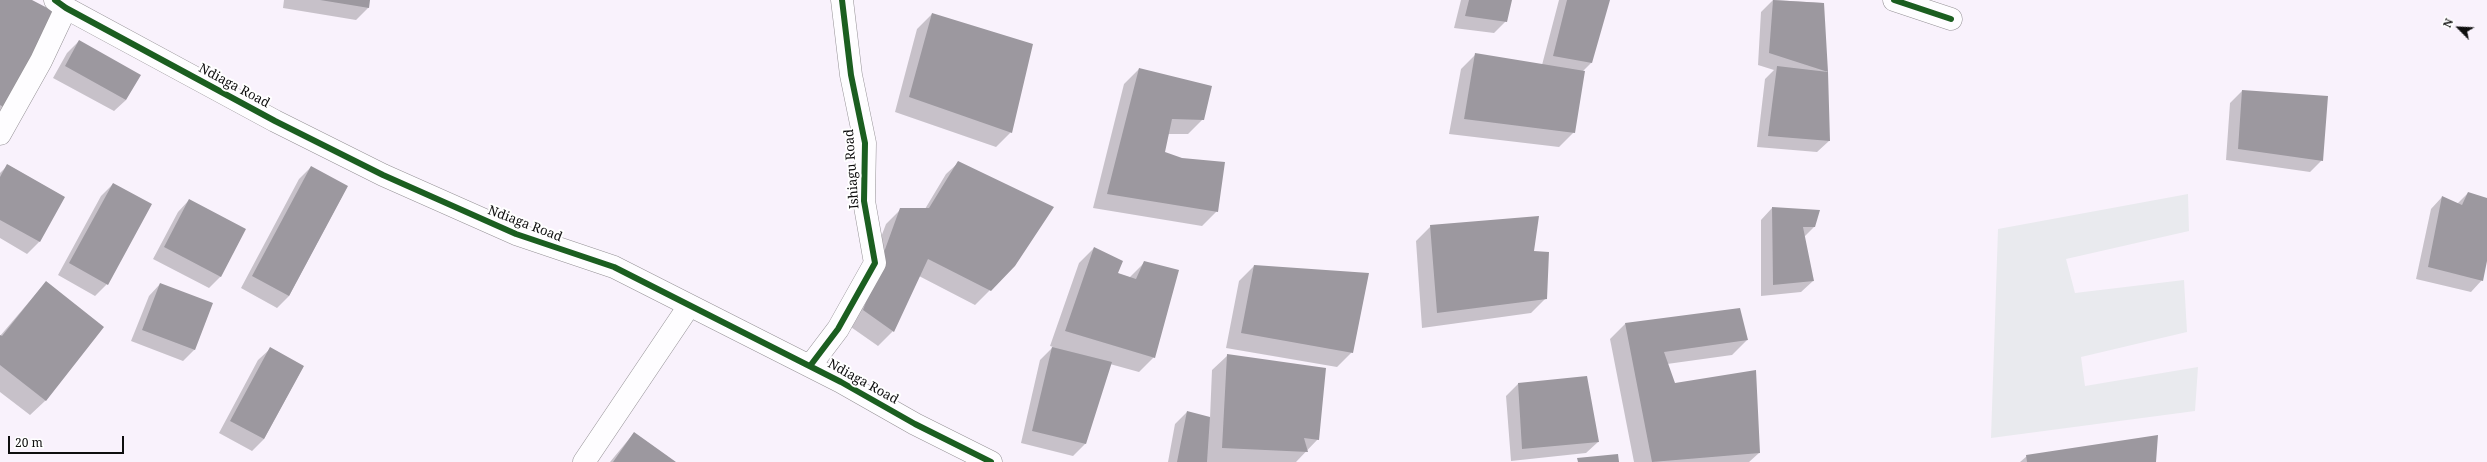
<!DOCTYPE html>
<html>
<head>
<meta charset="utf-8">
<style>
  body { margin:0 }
  #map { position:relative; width:2487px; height:462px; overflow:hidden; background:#f9f2fc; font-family:"Noto Serif",serif }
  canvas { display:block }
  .north { position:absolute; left:2439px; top:8px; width:40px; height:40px; -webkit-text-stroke:3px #fff; paint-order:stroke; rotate:294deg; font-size:11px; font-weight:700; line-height:16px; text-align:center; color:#0e0e0e }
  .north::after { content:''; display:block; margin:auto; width:14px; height:18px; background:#0e0e0e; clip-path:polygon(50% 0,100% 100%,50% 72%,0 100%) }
  .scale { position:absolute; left:8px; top:436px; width:116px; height:18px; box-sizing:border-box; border:2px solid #0e0e0e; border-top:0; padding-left:5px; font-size:12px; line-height:14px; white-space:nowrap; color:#0e0e0e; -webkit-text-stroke:3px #fff; paint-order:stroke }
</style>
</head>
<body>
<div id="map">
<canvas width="2487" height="462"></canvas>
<div class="north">N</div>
<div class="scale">20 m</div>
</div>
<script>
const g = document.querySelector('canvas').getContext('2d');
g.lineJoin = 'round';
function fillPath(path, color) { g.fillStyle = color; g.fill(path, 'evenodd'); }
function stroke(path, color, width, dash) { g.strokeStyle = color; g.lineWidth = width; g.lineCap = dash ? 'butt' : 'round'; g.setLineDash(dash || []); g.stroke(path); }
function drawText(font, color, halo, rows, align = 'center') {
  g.font = font + ' "Noto Serif",serif'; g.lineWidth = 4; g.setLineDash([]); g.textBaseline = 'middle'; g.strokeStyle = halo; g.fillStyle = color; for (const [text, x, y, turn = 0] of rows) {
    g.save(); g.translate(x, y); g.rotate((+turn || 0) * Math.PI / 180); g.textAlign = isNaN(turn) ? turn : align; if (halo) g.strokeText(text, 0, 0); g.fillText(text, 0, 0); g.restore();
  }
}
fillPath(new Path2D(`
  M2188,194L2189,231L2066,259L2075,293L2184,280L2187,332L2081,357L2085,386L2198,367L2195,411L1991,438L1998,229Z`), '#e9eaee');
fillPath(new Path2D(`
  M0,0H30L54,12L0,115Z
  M284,0H369L368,8L356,20L283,8Z
  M1461,0H1511L1506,21L1494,33L1454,28Z
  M1559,0H1609L1591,63L1582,72L1574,132L1559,147L1449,134L1461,69L1476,54L1542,65Z
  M1773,0L1823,3L1829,141L1817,152L1757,147L1765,79L1774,70L1758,65L1761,12Z
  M932,14L1011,132L996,147L895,112L917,29Z
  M79,41L126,100L114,111L53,78L67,53Z
  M1139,69L1203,119L1188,134H1168L1164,152L1217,211L1202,226L1093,208L1124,84Z
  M2242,91L2322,160L2310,172L2226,160L2230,103Z
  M958,163L990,290L975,305L919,276L893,331L878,346L848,325L886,224L901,209H925L946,174Z
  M8,165L64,197L39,242L27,254L0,238V173Z
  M311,167L347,187L289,296L277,308L241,288L299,179Z
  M113,184L107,284L95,296L58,275L101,196Z
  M2468,193L2487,199V255L2482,280L2471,292L2416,279L2431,209L2442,197L2457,204Z
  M189,200L221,276L209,288L153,259L178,212Z
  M1772,208L1815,226L1804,237L1813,281L1801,292L1761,296V220Z
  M1431,226L1533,252L1546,298L1531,313L1422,328L1416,241Z
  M1094,248L1116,274L1129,278L1145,262L1154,357L1139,372L1110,364L1085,444L1073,456L1021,443L1040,360L1053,347L1050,346L1079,263Z
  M1254,266L1352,352L1337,367L1226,348L1239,281Z
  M46,282L103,327L45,401L30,415L0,392V336Z
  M160,284L195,349L183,361L131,341L149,296Z
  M1625,324L1747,340L1732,355L1667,364L1674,384L1759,453L1749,462H1634L1610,339Z
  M270,349L303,367L264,439L252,451L219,433L258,360Z
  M1227,356L1318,439L1296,462H1168L1175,424L1187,412L1210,418L1212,370Z
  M1518,384L1598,442L1586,453L1511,461L1506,396Z
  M634,433L675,462H610Z
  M2027,456L2155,462H2020Z`), '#0003');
fillPath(new Path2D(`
  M0,0H32L55,12L7,109L0,105Z
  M320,0H370L369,8Z
  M1469,0H1512L1507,22L1465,16Z
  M1567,0H1610L1592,63L1553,56Z
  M1773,0L1824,3L1828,72L1769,53Z
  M932,13L1033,44L1012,133L909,97Z
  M79,40L141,75L126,100L65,66Z
  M1475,53L1585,71L1575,133L1464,119Z
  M1777,66L1828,72L1830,141L1768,136Z
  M1139,68L1212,86L1204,120L1172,119L1165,152L1182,158L1225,162L1218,212L1107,194Z
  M2242,90L2328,96L2323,161L2238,149Z
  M958,161L1054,207L1015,266L991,291L928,259L894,332L863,310L900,208H929Z
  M7,164L65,197L40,242L0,220V177Z
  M311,166L348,186L289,296L252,276Z
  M113,183L152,204L108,285L69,263Z
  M2468,192L2487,198V261L2483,281L2428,267L2442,196L2462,205Z
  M189,199L246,229L221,277L164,247Z
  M1772,207L1820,210L1815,227H1803L1814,281L1773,285Z
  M1539,216L1534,251L1549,252L1547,299L1437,313L1430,225Z
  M1094,247L1123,261L1118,273L1136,279L1144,261L1179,270L1155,358L1065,331Z
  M1254,265L1369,273L1353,353L1241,333Z
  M46,281L104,327L46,401L0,365V335L2,336Z
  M160,283L213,303L195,350L142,330Z
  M1740,308L1748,340L1664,352L1675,383L1756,370L1760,453L1652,462L1625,323Z
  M270,347L304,366L264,439L230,421Z
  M1052,347L1112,362L1086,444L1032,431Z
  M1227,354L1326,368L1319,440L1304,438L1308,452L1222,448Z
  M1587,376L1599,442L1522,449L1518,383Z
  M1187,411L1210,417L1207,462H1177Z
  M634,432L676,462H613Z
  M2158,435L2156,462H2027L2026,455Z
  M1618,454L1619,462H1578L1577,458Z`), '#9c989f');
const street = new Path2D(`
  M55,0L66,8L275,121L383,175L516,234L614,267L841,382L915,424L991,462
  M1894,0L1951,19
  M0,134L41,61L66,8
  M810,366L838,329L875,263L864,201L865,143L851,75L842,0
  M584,462L689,306`);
stroke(street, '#949195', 23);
stroke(street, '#fefdff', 22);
stroke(new Path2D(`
  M55,0L66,8L275,121L383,175L516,234L614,267L841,382L915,424L991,462
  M1894,0L1951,19
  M810,366L838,329L875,263L864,201L865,143L851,75L842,0`), '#1b5e20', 6);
drawText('13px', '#0e0e0e', '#fff', [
  ["Ndiaga Road",234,86,28],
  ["Ishiagu Road",852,169,-94],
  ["Ndiaga Road",525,224,21],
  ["Ndiaga Road",863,382,29]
]);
</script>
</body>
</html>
